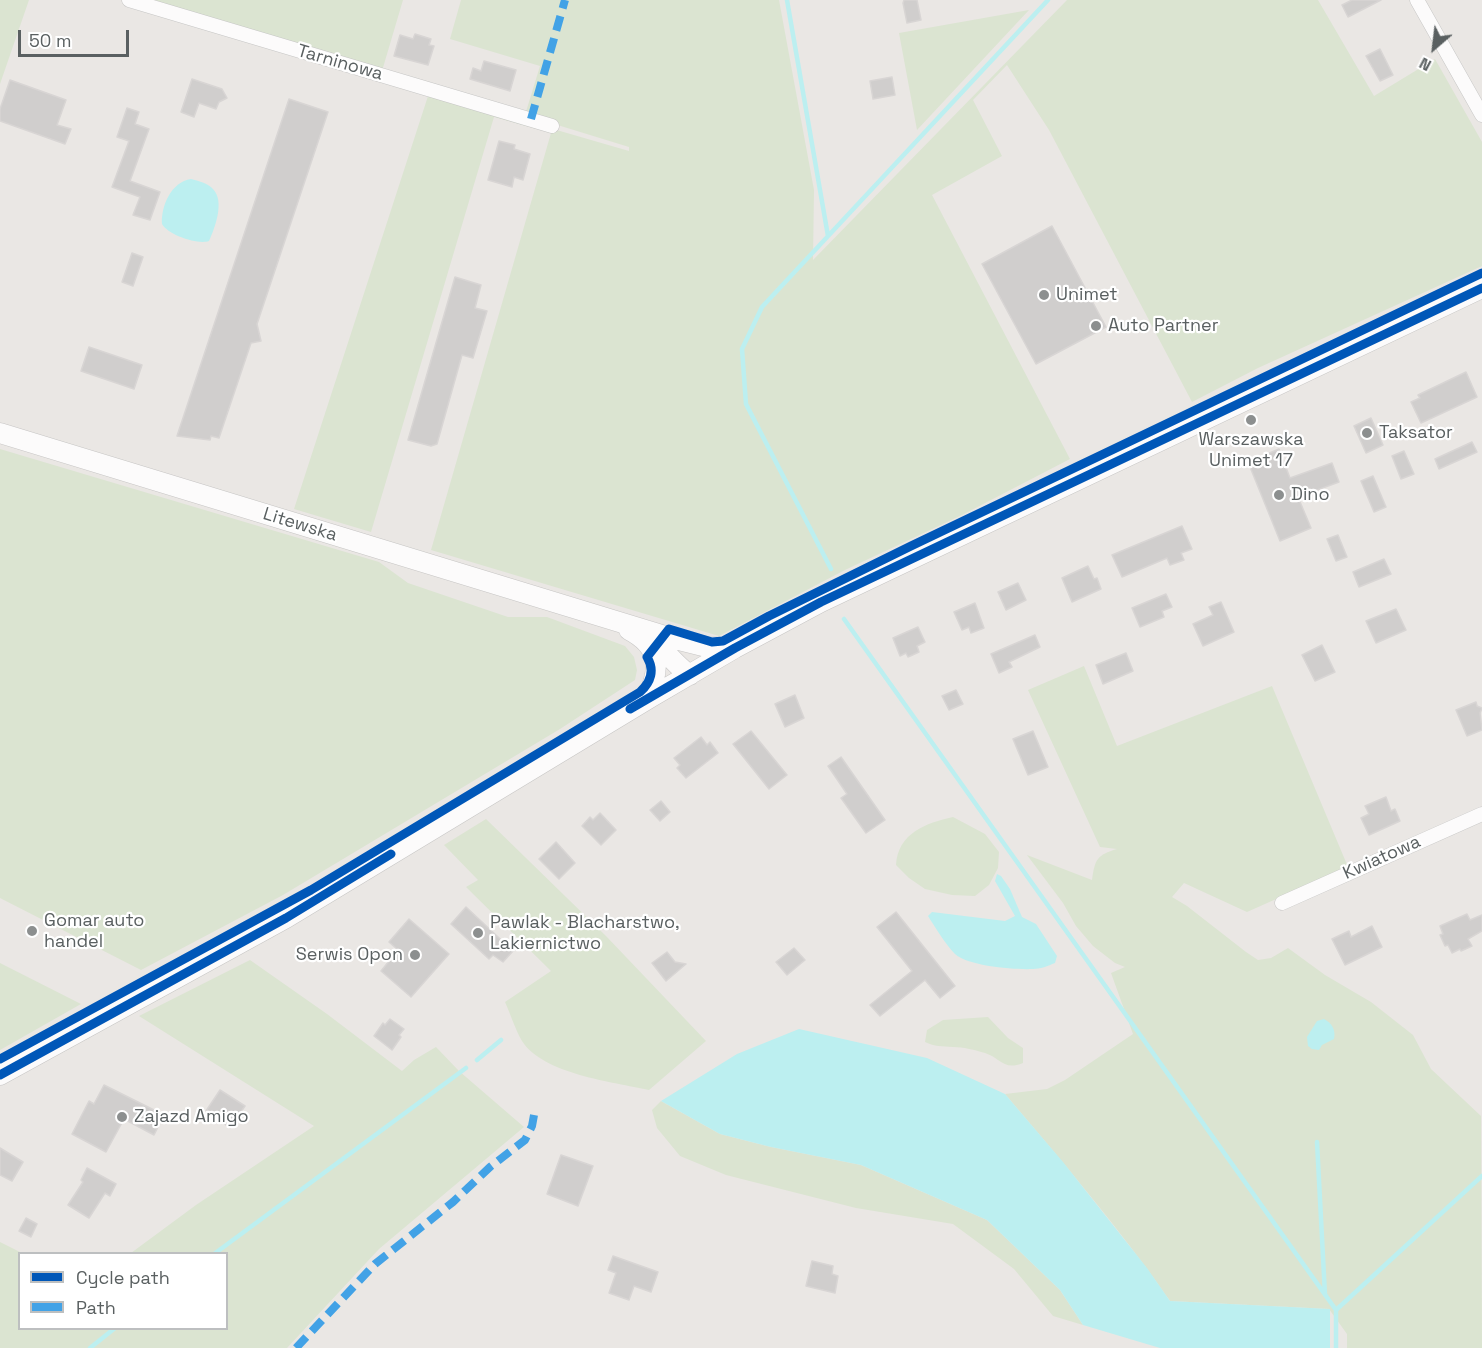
<!DOCTYPE html>
<html>
<head>
<meta charset="utf-8">
<style>
  body { margin:0 }
  #map { position:relative; width:1482px; height:1348px; overflow:hidden; background:#eae7e4; font-family:"Space Grotesk",sans-serif }
  canvas { display:block }
  .legend { position:absolute; left:18px; top:1252px; width:210px; height:78px; box-sizing:border-box; background:#fff; border:2px solid #bdbfc0; margin:0; padding:8px 10px; list-style:none; font-size:18px; color:#5a6061 }
  .legend li { display:flex; align-items:center; gap:12px; height:30px }
  .legend b { width:30px; border:2px solid #bdbfc0 }
  .north { position:absolute; left:1404px; top:18px; width:60px; height:60px; -webkit-text-stroke:4px #fff; paint-order:stroke; rotate:208deg; font-size:16px; font-weight:700; line-height:24px; text-align:center; color:#5a6061 }
  .north::after { content:''; display:block; margin:auto; width:21px; height:27px; background:#5a6061; clip-path:polygon(50% 0,100% 100%,50% 72%,0 100%) }
  .scale { position:absolute; left:18px; top:30px; width:111px; height:27px; box-sizing:border-box; border:3px solid #5a6061; border-top:0; padding-left:8px; font-size:18px; line-height:21px; white-space:nowrap; color:#5a6061; -webkit-text-stroke:4px #fff; paint-order:stroke }
</style>
</head>
<body>
<div id="map">
<canvas width="1482" height="1348"></canvas>
<ul class="legend">
<li><b style="height:8px;background:#0057b8"></b>Cycle path</li>
<li><b style="height:8px;background:#42a2e6"></b>Path</li>
</ul>
<div class="north">N</div>
<div class="scale">50 m</div>
</div>
<script>
const g = document.querySelector('canvas').getContext('2d');
g.lineJoin = 'round';
function fillPath(path, color) { g.fillStyle = color; g.fill(path, 'evenodd'); }
function stroke(path, color, width, dash) { g.strokeStyle = color; g.lineWidth = width; g.lineCap = dash ? 'butt' : 'round'; g.setLineDash(dash || []); g.stroke(path); }
function drawText(font, color, halo, rows, align = 'center') {
  g.font = font + ' "Space Grotesk",sans-serif'; g.lineWidth = 4.5; g.setLineDash([]); g.textBaseline = 'middle'; g.strokeStyle = halo; g.fillStyle = color; for (const [text, x, y, turn = 0] of rows) {
    g.save(); g.translate(x, y); g.rotate((+turn || 0) * Math.PI / 180); g.textAlign = isNaN(turn) ? turn : align; if (halo) g.strokeText(text, 0, 0); g.fillText(text, 0, 0); g.restore();
  }
}
fillPath(new Path2D(`
  M0,0H29L0,84Z
  M153,0H403L382,71Z
  M461,0H779L814,190L813,260L1067,0H1318L1374,96L1435,59L1482,142V266L1258,368L1192,402L1049,130L1007,65L973,100L1002,156L932,195L1070,459L962,515L845,570L719,636L431,550L551,133L494,117L371,532L294,509L429,93L629,151V147L525,115L540,66L450,39Z
  M1029,10L917,130L899,33Z
  M0,449L379,562L408,583L508,617H547L625,646L634,657L637,670L635,680L560,729L283,895L141,970L0,898Z
  M1084,666L1117,746L1272,686L1348,867L1247,912L1184,883L1172,897L1187,906L1246,952L1258,960L1271,958L1288,948L1325,975L1371,1002L1413,1035L1431,1069L1481,1116L1482,1348H1347V1334L1329,1309L1170,1301C1120,1229 1062,1161 1005,1094L1047,1089L1065,1080L1133,1034L1111,973L1125,967L1115,963L1093,946L1076,926L1063,903L1027,855L1092,880C1095,859 1097,855 1117,849L1100,847L1028,690Z
  M953,817L985,834L999,852L998,868L989,885L975,896L952,895L925,889L909,878L896,865C898,833 926,823 953,817Z
  M486,819L606,936L706,1041L649,1090C613,1082 543,1074 522,1041C515,1029 511,1015 505,1002L551,971L466,887L478,880L444,845Z
  M250,960L327,1014L402,1071L414,1060L436,1047L459,1071L524,1127L379,1249L287,1348H0V1242L22,1253L20,1254V1328H226V1254L131,1253L196,1205L314,1126L139,1016Z
  M0,963L81,1004L0,1050Z
  M988,1017L1008,1038L1023,1048V1063C1003,1071 1001,1058 985,1053C975,1050 963,1047 953,1047C942,1046 935,1047 925,1042L927,1030L943,1020Z
  M661,1101L720,1134L771,1147L861,1165L987,1220L1060,1290L1083,1325L1053,1316L1014,1269L953,1224L856,1208L726,1175L680,1156L657,1128L652,1110Z`), '#dbe4d1');
fillPath(new Path2D(`
  M191,179C198,181 208,183 213,189C225,201 215,228 209,241C198,245 168,235 162,224C161,206 171,182 191,179Z
  M997,874L1001,876L1010,889L1022,917L1036,924L1057,956L1055,963C1048,966 1040,969 1033,969C1015,970 968,966 955,954C946,945 935,927 928,916L932,912L1005,921L1015,916L995,881Z
  M1324,1019C1332,1023 1336,1030 1334,1039L1322,1045L1319,1050L1312,1049L1308,1046L1307,1037L1317,1021Z
  M799,1029L927,1058L1005,1094L1063,1162L1147,1268L1170,1301L1330,1309V1348H1160L1083,1325L1060,1290L987,1220L861,1165L771,1147L720,1134L661,1101L737,1054Z`), '#bceff0');
stroke(new Path2D(`
  M787,0L828,236
  M831,569L746,404L742,349L762,307L1048,0
  M844,619L1336,1310V1348
  M477,1060L501,1040
  M1317,1142L1325,1295
  M214,1254L466,1068
  M1336,1310L1482,1176
  M90,1348L115,1328`), '#bceff0', 4.5);
const building = new Path2D(`
  M904,0H917L921,20L907,23L903,3Z
  M1352,0H1381L1348,17L1342,5Z
  M415,34L431,39L429,45L434,46L428,65L394,56L400,35L413,39Z
  M1380,49L1393,75L1380,81L1366,56Z
  M484,61L516,70L510,91L470,79L473,68L481,71Z
  M892,77L895,95L873,99L870,81Z
  M192,79L222,89L227,98L219,102L216,109L199,103L194,117L181,112Z
  M10,80L66,100L57,125L71,129L65,144L0,121V109Z
  M289,99L328,112L257,324L261,341L251,343L219,438L211,436L210,440L177,436Z
  M127,108L139,112L135,124L149,129L130,181L160,192L150,220L133,215L140,197L112,187L129,141L117,137Z
  M499,141L515,145L514,149L530,154L523,180L514,177L512,187L488,180Z
  M1052,226L1106,327L1036,364L982,264Z
  M132,253L143,257L133,286L122,282Z
  M455,277L481,285L475,308L487,311L473,358L462,355L437,444L431,446L408,440Z
  M89,347L142,365L134,389L81,371Z
  M1466,372L1477,397L1421,423L1411,402L1420,398L1418,395Z
  M1371,418L1383,445L1366,453L1354,426Z
  M1472,442L1477,452L1439,469L1435,459Z
  M1279,449L1290,478L1332,463L1339,482L1298,497L1311,528L1280,541L1248,462Z
  M1404,451L1414,474L1401,479L1392,456Z
  M1373,476L1386,507L1374,512L1361,481Z
  M1182,526L1192,549L1181,553L1184,560L1170,565L1167,558L1122,577L1112,555Z
  M1338,535L1347,557L1336,561L1327,539Z
  M1384,559L1391,574L1359,587L1353,572Z
  M1088,566L1094,579L1097,578L1101,589L1072,602L1062,578Z
  M1018,583L1026,600L1006,610L998,592Z
  M1166,594L1172,607L1162,611L1164,617L1140,627L1132,608Z
  M1221,602L1234,632L1203,646L1193,624L1213,615L1209,607Z
  M975,603L984,628L971,633L969,627L962,630L954,612Z
  M1396,609L1406,630L1376,643L1366,621Z
  M918,627L925,642L917,646L919,652L908,657L906,653L900,656L893,638Z
  M1035,635L1040,647L1009,662L1012,667L999,673L991,654Z
  M1322,645L1335,672L1315,681L1302,655Z
  M1126,653L1133,671L1103,684L1096,665Z
  M956,690L963,704L949,710L942,696Z
  M795,695L804,718L785,727L775,704Z
  M1476,702L1477,706L1482,708L1480,713L1482,730L1467,736L1456,710Z
  M751,731L787,775L769,789L733,744Z
  M1033,731L1048,767L1028,775L1013,739Z
  M701,737L707,745L710,742L718,753L686,778L677,768L680,765L674,758Z
  M841,757L885,820L866,833L841,798L847,794L828,766Z
  M1386,797L1391,811L1395,809L1400,821L1369,835L1361,818L1369,814L1365,806Z
  M661,801L670,812L660,821L650,810Z
  M600,813L616,830L601,845L582,826L590,817L593,820Z
  M556,842L575,863L559,879L539,859Z
  M466,907L513,951L503,962L493,955L489,959L451,924Z
  M896,912L955,986L940,998L925,980L880,1016L870,1005L912,971L877,927Z
  M1467,914L1470,920L1482,915V931L1468,939L1472,946L1461,951L1460,949L1452,953L1448,945L1445,946L1440,935L1443,934L1440,926Z
  M409,919L449,954L411,997L381,971L398,950L389,942Z
  M1372,926L1382,947L1345,965L1332,939L1349,931L1351,937Z
  M794,948L805,960L787,975L776,962Z
  M667,952L675,962L686,964L666,981L652,963Z
  M390,1019L404,1029L399,1035L401,1037L392,1050L374,1036L383,1023L385,1025Z
  M104,1085L164,1115L154,1135L124,1119L106,1152L72,1134L89,1101L94,1104Z
  M220,1090L245,1106L230,1128L206,1111Z
  M0,1148L23,1162L12,1181L0,1175Z
  M561,1155L593,1166L578,1206L547,1194Z
  M87,1168L116,1184L110,1196L105,1193L89,1218L68,1205L83,1182L81,1180Z
  M26,1218L37,1224L31,1237L19,1231Z
  M613,1256L658,1272L651,1292L634,1286L629,1300L609,1293L616,1273L608,1270Z
  M812,1261L833,1266L832,1274L838,1276L835,1293L806,1286Z`);
fillPath(building, '#d0cecd');
stroke(building, '#d8d5d4', 1.5);
const street = new Path2D(`
  M129,0L552,126
  M1417,0L1482,115
  M1282,903L1482,814`);
const secondary = new Path2D(`
  M0,433L675,639L707,647L735,648
  M629,630C661,647 661,668 647,699
  M648,641C666,648 674,665 690,675
  M0,1075L286,918L653,696L735,648L821,602L1482,288`);
stroke(street, '#c6c6c5', 15);
stroke(secondary, '#c6c5c4', 21);
stroke(street, '#fcfbfb', 14);
stroke(secondary, '#fcfbfb', 20);
stroke(new Path2D(`
  M531,119L565,0
  M296,1348L375,1264L453,1202L490,1167L525,1140L532,1126L534,1115`), '#42a2e6', 8, [15, 8]);
stroke(new Path2D(`
  M630,709L735,648L821,602L1482,288
  M0,1059L311,890L640,692C651,682 655,670 647,657L669,629L712,642L723,641L769,616L911,546L1482,273
  M0,1075L286,918L391,854`), '#0057b8', 9);
for (const [x, y, r, color] of [
  [1044,295,6,"#8c8f8f"],
  [1096,326,6,"#8c8f8f"],
  [1251,420,6,"#8c8f8f"],
  [1367,433,6,"#8c8f8f"],
  [1279,495,6,"#8c8f8f"],
  [32,931,6,"#8c8f8f"],
  [478,933,6,"#8c8f8f"],
  [415,955,6,"#8c8f8f"],
  [122,1117,6,"#8c8f8f"]
]) { const dot = new Path2D(); dot.arc(x, y, r, 0, 2 * Math.PI); g.fillStyle = color; g.fill(dot); stroke(dot, '#fff', 2); }
drawText('18px', '#5a6061', '#fff', [
  ["Tarninowa",340,63,16],
  ["Litewska",300,525,17],
  ["Kwiatowa",1382,858,-24]
]);
drawText('18px', '#5a6061', '#fff', [
  ["Unimet",1056,295],
  ["Auto Partner",1108,326],
  ["Taksator",1379,433],
  ["Warszawska",1251,440,"center"],
  ["Unimet 17",1251,461,"center"],
  ["Dino",1291,495],
  ["Gomar auto",44,921],
  ["handel",44,942],
  ["Pawlak - Blacharstwo,",490,923],
  ["Lakiernictwo",490,944],
  ["Serwis Opon",403,955,"right"],
  ["Zajazd Amigo",134,1117]
], 'left');
</script>
</body>
</html>
